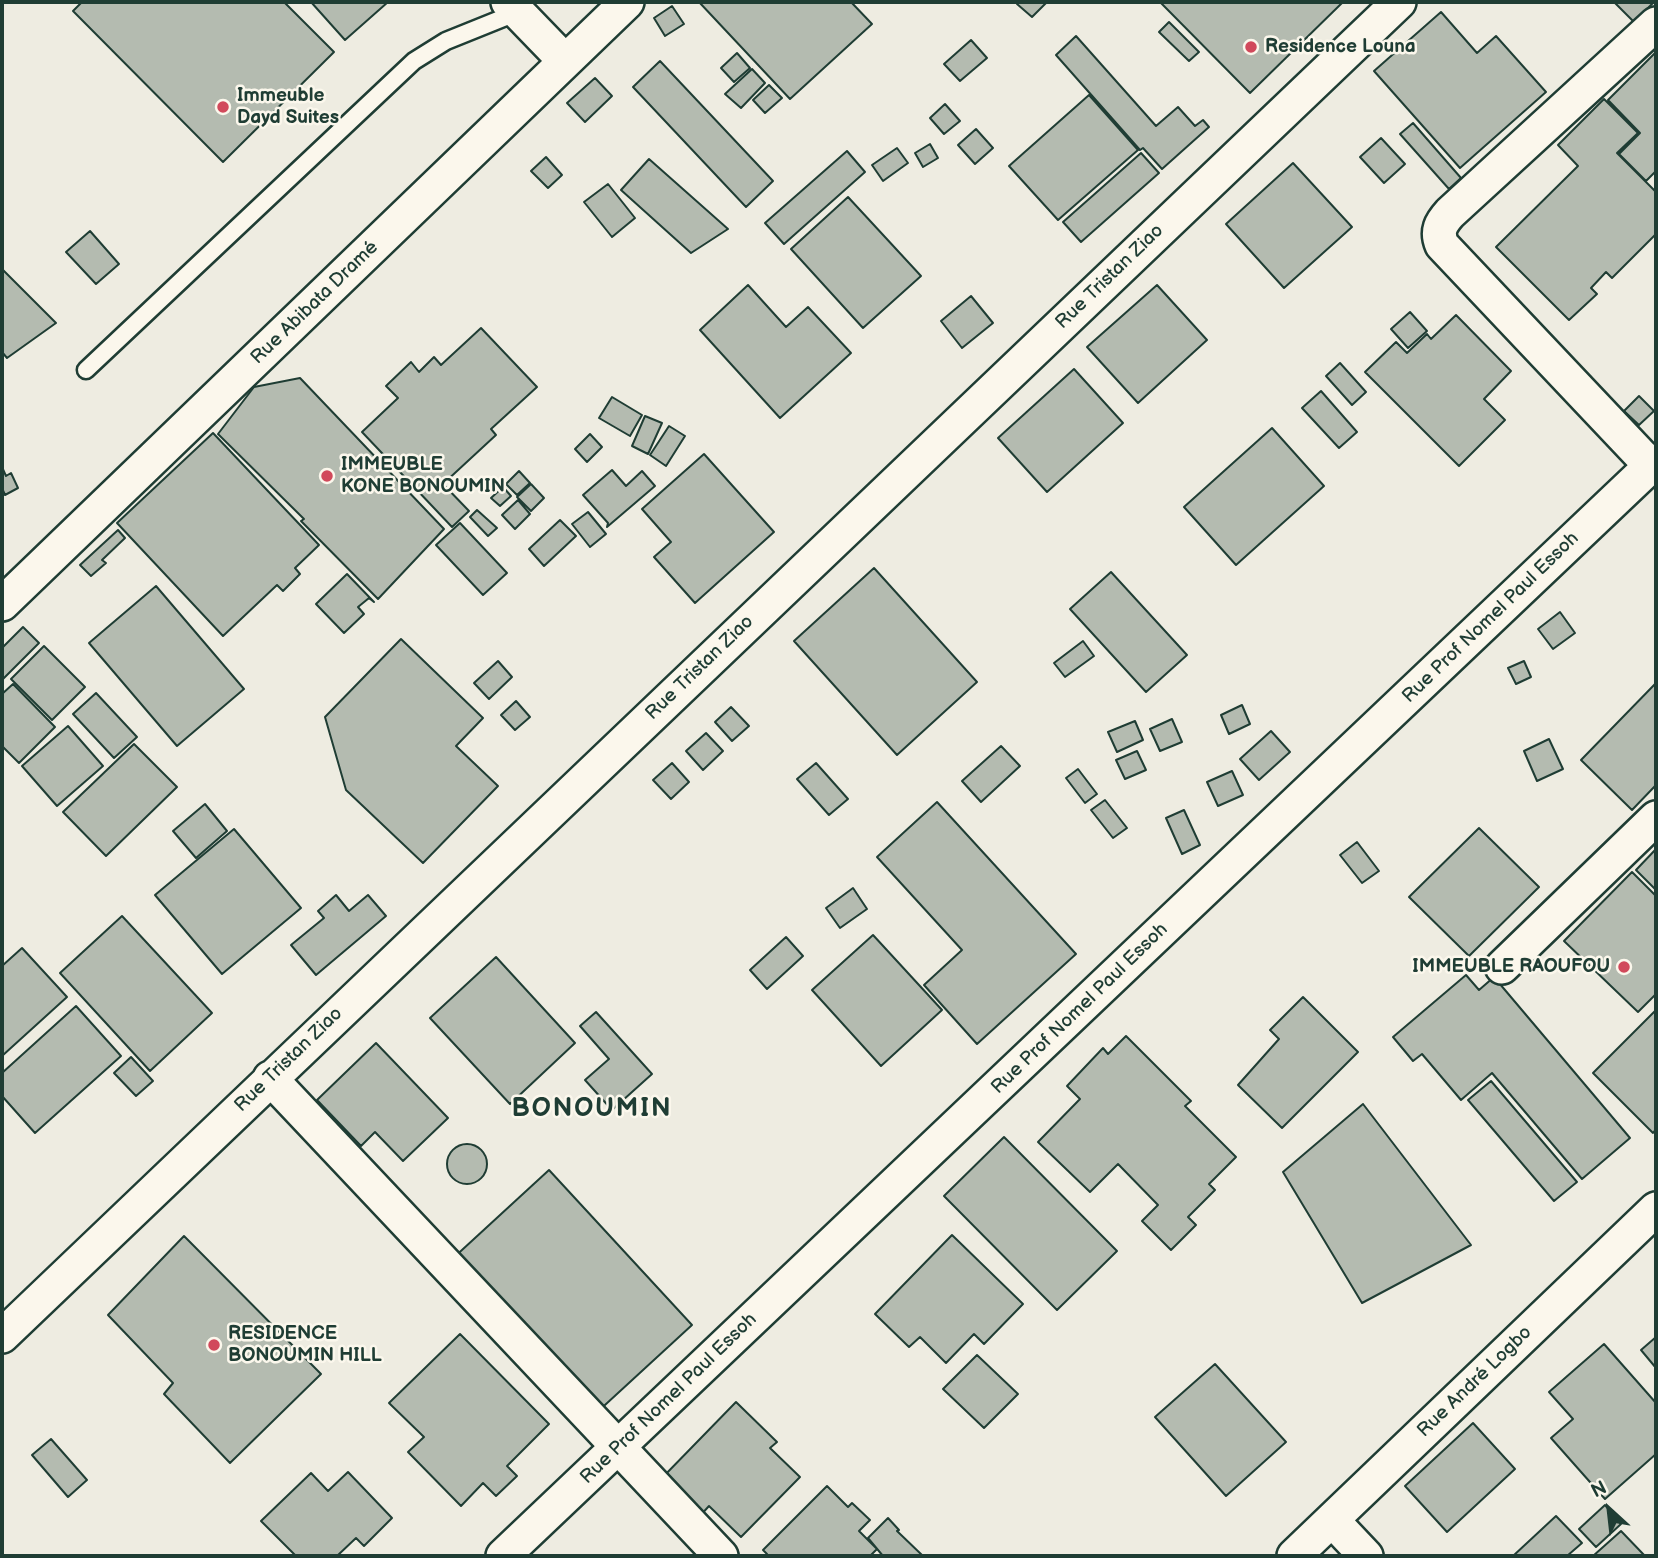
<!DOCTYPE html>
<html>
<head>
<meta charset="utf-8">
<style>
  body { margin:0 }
  #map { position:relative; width:1658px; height:1558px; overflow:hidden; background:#eeece1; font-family:"Balsamiq Sans",sans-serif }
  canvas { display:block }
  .frame { position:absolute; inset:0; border:4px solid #1f3d34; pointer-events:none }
  .north { position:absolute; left:1574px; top:1474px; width:70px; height:70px; -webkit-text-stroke:5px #fbf7ec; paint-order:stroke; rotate:333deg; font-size:19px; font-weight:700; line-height:28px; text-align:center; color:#1f3d34 }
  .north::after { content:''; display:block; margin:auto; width:24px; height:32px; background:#1f3d34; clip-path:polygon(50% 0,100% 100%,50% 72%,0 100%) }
</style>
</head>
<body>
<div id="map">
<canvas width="1658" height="1558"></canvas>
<div class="frame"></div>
<div class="north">N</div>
</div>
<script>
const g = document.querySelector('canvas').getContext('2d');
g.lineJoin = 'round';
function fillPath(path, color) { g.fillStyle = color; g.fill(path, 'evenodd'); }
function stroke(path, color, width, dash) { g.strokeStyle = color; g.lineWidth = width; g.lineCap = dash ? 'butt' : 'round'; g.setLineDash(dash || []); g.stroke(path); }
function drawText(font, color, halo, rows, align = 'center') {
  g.font = font + ' "Balsamiq Sans",sans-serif'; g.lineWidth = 5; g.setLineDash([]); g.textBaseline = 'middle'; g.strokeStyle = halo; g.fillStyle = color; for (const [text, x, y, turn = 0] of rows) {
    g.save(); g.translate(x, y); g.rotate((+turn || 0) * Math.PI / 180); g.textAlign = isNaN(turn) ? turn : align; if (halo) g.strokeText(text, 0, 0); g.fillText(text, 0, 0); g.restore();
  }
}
const building = new Path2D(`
  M82,2H284L334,52L223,162L73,11Z
  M311,2H388L345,40Z
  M699,2H851L872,24L790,99Z
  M1019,2H1047L1032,17L1017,4Z
  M1160,2H1343L1250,93Z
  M1614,2H1654L1634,22Z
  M672,6L684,24L665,36L654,18Z
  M1441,12L1477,53L1496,36L1546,92L1460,168L1374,71Z
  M1169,22L1199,52L1189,61L1159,32Z
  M1076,36L1156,126L1178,107L1195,126L1203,120L1209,127L1162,169L1143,148L1140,150L1056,55Z
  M971,40L987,58L960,81L944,64Z
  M1656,52V171L1646,181L1619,154L1640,133L1608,100Z
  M737,53L750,68L734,82L721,68Z
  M660,61L773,181L746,207L633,87Z
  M752,69L765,83L741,108L725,94Z
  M595,78L612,96L585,122L567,103Z
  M769,85L782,98L765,113L753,100Z
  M1089,95L1138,150L1058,220L1009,166Z
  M1604,99L1638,133L1617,153L1656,192V234L1612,278L1606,272L1591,288L1597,294L1569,320L1496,247L1578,166L1558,145Z
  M945,104L960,121L944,134L930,118Z
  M1413,123L1461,178L1449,189L1400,134Z
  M976,129L993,148L975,164L958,145Z
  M1381,138L1405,164L1384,183L1360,157Z
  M930,144L938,158L923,167L915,153Z
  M897,148L908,163L883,181L872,165Z
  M847,151L865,172L784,244L765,223Z
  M1141,153L1159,173L1081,242L1063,222Z
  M546,157L562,175L548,188L531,171Z
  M649,159L728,229L691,253L621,190Z
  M1293,163L1352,227L1284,288L1226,224Z
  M608,184L635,218L612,237L584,202Z
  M848,197L921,276L863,328L791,249Z
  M90,231L119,264L96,284L66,252Z
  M2,269L56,323L7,358L2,352Z
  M748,285L786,327L808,307L851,353L780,418L700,330Z
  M1157,285L1207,340L1138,403L1087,347Z
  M971,296L993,323L962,348L941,321Z
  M1410,312L1427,331L1408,348L1391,329Z
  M1456,315L1511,371L1484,399L1505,420L1459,466L1365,372L1396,342L1407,353L1427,334L1431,339Z
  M481,328L537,387L491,429L496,435L443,484L469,511L452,527L362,432L398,398L386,386L411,362L419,372L434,357L441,365Z
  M1340,363L1366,392L1352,405L1326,376Z
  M1074,369L1123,423L1047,492L998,438Z
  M300,378L444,529L378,599L301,521L304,519L218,434L254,387Z
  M1321,391L1357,432L1339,448L1302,408Z
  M1639,396L1654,411L1639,425L1624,411Z
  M612,397L642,415L630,436L599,418Z
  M645,416L662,423L648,454L632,446Z
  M669,426L685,436L666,466L650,455Z
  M1272,428L1324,486L1236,565L1184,507Z
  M213,433L319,545L295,568L300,574L283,591L277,585L223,636L117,523Z
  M590,434L602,447L587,462L575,449Z
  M704,454L774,532L695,603L654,557L671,542L642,509Z
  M2,467L6,476L11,473L18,488L5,495L2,488Z
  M612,470L626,486L642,471L655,486L607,527L608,523L583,495Z
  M519,471L530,483L517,495L506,484Z
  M531,484L544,498L531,511L517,497Z
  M503,487L511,496L500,506L491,498Z
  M518,500L530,514L515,529L502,515Z
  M477,510L497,528L488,536L470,517Z
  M588,512L606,534L590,547L572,524Z
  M560,520L576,536L544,566L529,549Z
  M460,523L507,573L483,595L436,545Z
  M118,530L125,538L102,560L106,563L91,576L80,565Z
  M874,568L977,682L897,755L794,641Z
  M1111,572L1187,655L1146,692L1070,609Z
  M347,574L374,602L369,598L358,607L364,614L344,633L316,604Z
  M156,586L244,689L177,746L89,643Z
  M1560,612L1575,633L1553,649L1538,629Z
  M23,627L39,643L2,680V648Z
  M401,639L483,718L456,746L498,786L423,863L346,790L325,717Z
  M1083,641L1094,656L1065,677L1054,663Z
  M44,646L85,687L52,720L11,679Z
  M498,661L512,677L489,699L474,683Z
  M1524,661L1531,677L1516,684L1508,668Z
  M1656,683V785L1632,810L1581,760Z
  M13,684L55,727L19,763L2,746V694Z
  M96,693L137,737L114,758L73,714Z
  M516,701L530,717L515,730L501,715Z
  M1242,705L1250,724L1229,734L1221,715Z
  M731,707L749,726L732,741L715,722Z
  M1172,719L1182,742L1160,751L1150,729Z
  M1135,721L1143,740L1117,752L1108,732Z
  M68,726L103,766L57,806L22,766Z
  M1271,731L1290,752L1259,780L1240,759Z
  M706,733L723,751L703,770L686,751Z
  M1549,739L1563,769L1537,781L1524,751Z
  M134,744L177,787L106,856L63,812Z
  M1001,746L1020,766L981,802L962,781Z
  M1137,751L1146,770L1125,779L1116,760Z
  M672,763L689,782L671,799L653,780Z
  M816,763L848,799L829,815L797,779Z
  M1078,769L1097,794L1085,803L1066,778Z
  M1232,771L1243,795L1218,806L1207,782Z
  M1105,800L1127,828L1113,838L1091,810Z
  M937,802L1076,954L977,1044L924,985L962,950L877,857Z
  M205,804L227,831L196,858L173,831Z
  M1184,810L1200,845L1182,854L1166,818Z
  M1479,828L1539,887L1469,956L1409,897Z
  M234,829L301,908L222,974L155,895Z
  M1357,842L1379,871L1362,883L1340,855Z
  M1656,849V890L1636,870Z
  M1632,872L1656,896V994L1638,1012L1564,941Z
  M853,888L867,909L840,928L826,908Z
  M336,895L349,911L368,895L386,916L316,975L291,945L324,918L318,911Z
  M122,916L212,1013L150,1071L60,973Z
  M873,935L942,1010L881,1066L812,990Z
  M786,937L803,956L767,989L750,970Z
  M22,948L67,997L2,1056V966Z
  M496,957L575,1043L510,1104L430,1018Z
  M1466,975L1479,990L1494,977L1630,1138L1582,1179L1492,1073L1461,1100L1422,1054L1413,1061L1393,1037Z
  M1303,997L1358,1052L1282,1128L1238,1085L1279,1039L1270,1030Z
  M76,1006L121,1056L35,1133L2,1096V1073Z
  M1656,1010V1129L1653,1133L1593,1073Z
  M596,1012L652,1074L612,1110L585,1080L609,1059L580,1026Z
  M1126,1036L1191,1101L1185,1106L1236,1157L1209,1184L1215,1190L1188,1217L1196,1225L1171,1250L1142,1221L1158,1205L1118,1164L1090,1192L1038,1142L1080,1099L1067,1086L1103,1048L1108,1054Z
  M376,1043L448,1118L403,1161L375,1132L361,1146L317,1100Z
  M131,1057L153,1081L136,1096L114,1073Z
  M1491,1081L1577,1182L1554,1201L1468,1100Z
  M1363,1104L1471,1245L1362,1303L1283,1172Z
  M1004,1137L1117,1251L1057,1310L944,1196Z
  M447 1164a20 20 0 1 1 40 0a20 20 0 1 1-40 0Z
  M549,1170L692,1325L593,1416L450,1261Z
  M952,1235L1023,1304L984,1344L974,1334L946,1363L920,1337L909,1347L875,1314Z
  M184,1236L321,1374L230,1463L164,1394L173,1383L108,1315Z
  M460,1334L549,1424L507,1466L517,1476L496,1496L483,1483L461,1506L408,1452L424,1437L389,1403Z
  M1656,1337V1368L1641,1350Z
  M1604,1344L1656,1403V1454L1605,1499L1551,1438L1573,1419L1549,1392Z
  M977,1355L1018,1394L984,1428L943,1389Z
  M1215,1364L1286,1442L1226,1496L1155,1417Z
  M736,1402L777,1442L770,1448L800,1477L741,1537L709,1506L699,1517L660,1480Z
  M1473,1423L1515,1469L1447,1532L1405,1486Z
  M51,1439L87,1480L68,1497L32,1455Z
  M348,1472L392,1518L364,1546L356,1538L337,1556H296L261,1521L311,1473L328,1491Z
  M827,1486L848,1507L852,1503L870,1520L859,1531L877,1549L870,1556H765L767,1554L763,1550Z
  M1605,1505L1621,1524L1596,1547L1579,1529Z
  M1556,1516L1582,1543L1567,1556H1513Z
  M888,1518L899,1530L897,1531L923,1556H883L868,1538Z
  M1621,1531L1645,1556H1593Z`);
fillPath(building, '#b4bbb0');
stroke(building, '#1f3d34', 2);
const lane = new Path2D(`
  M86,370L414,61L446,41L518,12`);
const street = new Path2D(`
  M508,2L565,61
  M1651,466L1442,245C1436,231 1441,223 1450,213L1656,24
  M2,604L627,2
  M1502,967L1656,818
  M270,1078L721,1556
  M2,1336L1399,2
  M1332,1520L1366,1556
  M503,1556L1656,461
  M1294,1556L1656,1209`);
stroke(lane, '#1f3d34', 21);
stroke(street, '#1f3d34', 38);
stroke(lane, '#fbf7ec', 16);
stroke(street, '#fbf7ec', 33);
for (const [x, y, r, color] of [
  [1251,47,7,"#d1495b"],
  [223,107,7,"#d1495b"],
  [327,476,7,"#d1495b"],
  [1624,967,7,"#d1495b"],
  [214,1345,7,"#d1495b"]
]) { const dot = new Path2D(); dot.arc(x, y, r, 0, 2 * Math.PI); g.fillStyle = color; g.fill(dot); stroke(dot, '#fbf7ec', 2.5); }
drawText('bold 19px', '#1f3d34', '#fbf7ec', [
  ["Residence Louna",1265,47],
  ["Immeuble",237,96],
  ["Dayd Suites",237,118],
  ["IMMEUBLE",341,465],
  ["KONE BONOUMIN",341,487],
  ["IMMEUBLE RAOUFOU",1610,967,"right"],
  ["RESIDENCE",228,1334],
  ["BONOUMIN HILL",228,1356]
], 'left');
drawText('19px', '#1f3d34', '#fbf7ec', [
  ["Rue Tristan Ziao",1110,277,-44],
  ["Rue Abibata Dramé",315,303,-44],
  ["Rue Prof Nomel Paul Essoh",1491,618,-44],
  ["Rue Tristan Ziao",700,668,-44],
  ["Rue Prof Nomel Paul Essoh",1080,1009,-44],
  ["Rue Tristan Ziao",289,1060,-44],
  ["Rue André Logbo",1475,1382,-44],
  ["Rue Prof Nomel Paul Essoh",669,1399,-44]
]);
g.letterSpacing = '2px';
drawText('bold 26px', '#1f3d34', '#fbf7ec', [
  ["BONOUMIN",592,1109]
]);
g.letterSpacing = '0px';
</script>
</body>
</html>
